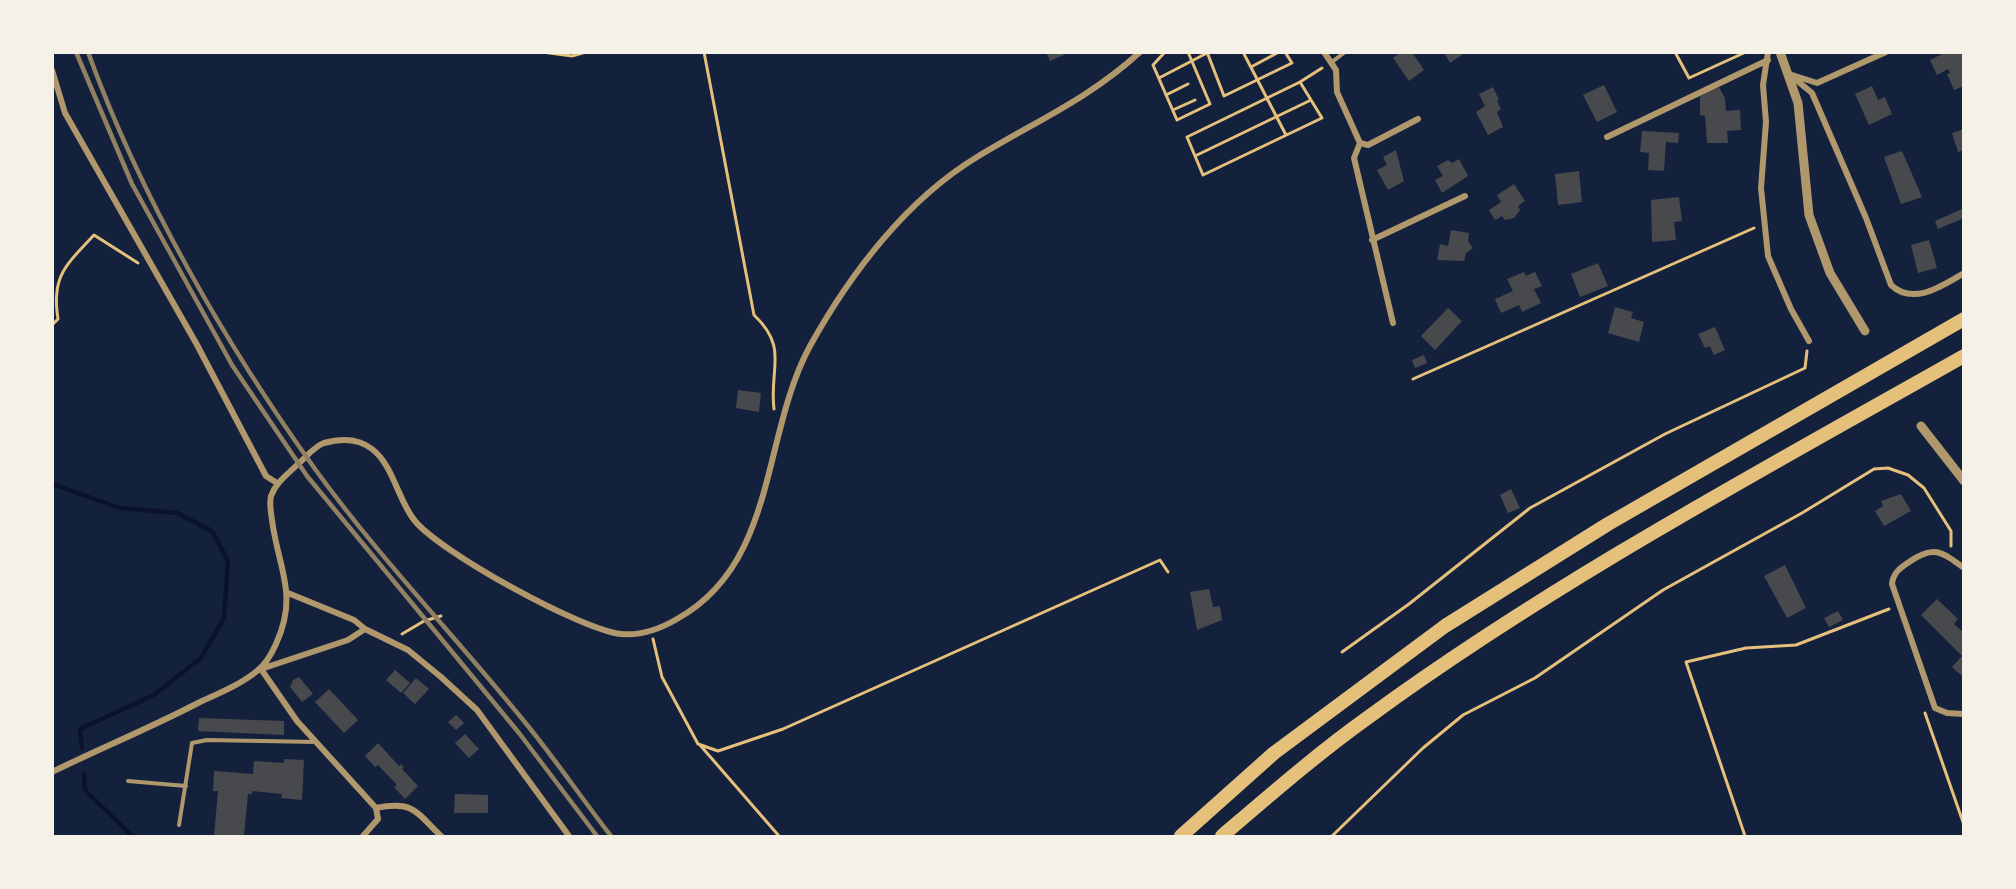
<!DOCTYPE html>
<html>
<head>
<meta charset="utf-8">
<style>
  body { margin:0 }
  #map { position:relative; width:2016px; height:889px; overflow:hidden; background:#14213d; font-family:Quicksand,sans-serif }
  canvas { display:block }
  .frame { position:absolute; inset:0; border:54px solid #f6f1e7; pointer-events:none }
</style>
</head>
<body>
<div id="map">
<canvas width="2016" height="889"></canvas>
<div class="frame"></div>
</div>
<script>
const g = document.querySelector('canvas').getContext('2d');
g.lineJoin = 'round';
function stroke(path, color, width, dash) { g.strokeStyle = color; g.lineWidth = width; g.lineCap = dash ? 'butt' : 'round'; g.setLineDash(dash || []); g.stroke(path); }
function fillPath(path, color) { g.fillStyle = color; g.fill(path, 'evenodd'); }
stroke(new Path2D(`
  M52,484L120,508L177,513L212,531L228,561L224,618L201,658L152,696L80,729L82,748
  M84,773L85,790L132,836`), '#0b132b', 4.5);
fillPath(new Path2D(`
  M1046,52H1063L1064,55L1050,61Z
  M1401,52H1412L1424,70L1409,81L1393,58Z
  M1444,52H1466L1450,63Z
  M1946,52H1964V86L1954,90L1947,74L1950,73L1948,69L1937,75L1930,60Z
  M1604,85L1617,112L1597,122L1583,95Z
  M1872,86L1878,100L1885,97L1892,114L1869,125L1855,94Z
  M1493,87L1499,100L1497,101L1501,109L1497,112L1503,127L1488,135L1476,112L1485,106L1479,94Z
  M1719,87L1725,98L1726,111L1740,110L1741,130L1727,131L1728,143H1707L1705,116L1700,115V96Z
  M1964,129V150L1958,152L1952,133Z
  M1642,131L1679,133L1678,143L1666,142L1664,171L1648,170L1649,153L1640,152Z
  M1396,150L1404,181L1388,190L1377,170L1387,165L1383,157Z
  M1902,151L1922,197L1901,204L1884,157Z
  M1459,159L1468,176L1442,193L1435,180L1443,176L1437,166L1448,160L1452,163Z
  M1579,171L1582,202L1558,205L1555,174Z
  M1514,184L1525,201L1518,206L1520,210L1514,218L1505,220L1502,216L1495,220L1489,210L1501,202L1497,195Z
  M1679,197L1682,221L1674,222L1676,240L1652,242L1651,200Z
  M1962,209L1964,218L1938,229L1935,221Z
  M1451,230L1469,233L1468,241L1473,248L1466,253L1464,261L1437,260L1440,244L1448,246Z
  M1929,240L1937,268L1918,273L1911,245Z
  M1598,263L1608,286L1580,297L1571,274Z
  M1524,272L1526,276L1535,272L1542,286L1534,289L1541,303L1522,312L1519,305L1501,313L1495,299L1513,291L1507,279Z
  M1615,307L1633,312L1631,318L1644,322L1639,342L1608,333Z
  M1448,308L1462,321L1435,350L1421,336Z
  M1715,327L1725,350L1714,355L1710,346L1705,348L1698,334Z
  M1424,355L1427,363L1415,368L1412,360Z
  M738,390L761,393L759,412L736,408Z
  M1511,489L1520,508L1508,513L1500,495Z
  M1901,494L1911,511L1884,526L1875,511L1883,506L1881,501Z
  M1785,565L1806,608L1787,618L1764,576Z
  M1209,589L1213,607L1220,606L1222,620L1197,630L1190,592Z
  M1937,599L1958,619L1954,624L1964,633V678L1952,667L1962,656L1921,615Z
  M1838,611L1843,620L1829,627L1824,618Z
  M395,670L410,683L401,693L386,680Z
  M299,677L313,694L302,702L290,687L293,680Z
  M416,678L429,689L415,704L403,693Z
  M329,689L358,720L344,733L315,702Z
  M456,715L464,723L456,730L448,722Z
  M199,718L284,721V735L198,731Z
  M465,734L479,749L469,758L455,743Z
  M378,743L399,766L401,764L404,767L402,769L418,786L405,799L394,787L397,785L378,765L375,767L365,756Z
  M284,759L304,760L302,800L281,798L282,794L252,791V794H248L244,836H214L218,791H213L214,771L253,774L254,761L284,763Z
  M455,794L488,795V813H454Z`), '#48494c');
stroke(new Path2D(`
  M542,52L572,56L586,52
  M704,52L754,315C789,348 769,368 774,409
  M1165,52L1153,65L1177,120L1210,104L1188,52
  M1207,52L1224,96L1292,63L1285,52
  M1243,52L1286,135
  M1675,52L1689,78L1746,52
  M1251,67L1279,52
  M1159,78L1207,53
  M1300,82L1322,118L1203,175L1187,137Z
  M1300,82L1322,68
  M1166,95L1188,84
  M1173,110L1195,100
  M1195,156L1311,100
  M52,325L58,319C51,276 66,265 94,235L138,263
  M1413,379L1754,228
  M402,634L424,621L441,616
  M653,639L662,677L698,744L718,751L783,729L1160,560L1168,572
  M1342,652L1409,604L1530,508L1665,434L1805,368L1807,351
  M1925,713L1964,825
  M700,745L779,836
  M1332,836L1423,748L1463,715L1535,678L1663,590L1802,513L1874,469L1888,468L1908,475L1924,488L1951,531V546
  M1745,836L1686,662L1746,648L1796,645L1889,609`), '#e5c07b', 3);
stroke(new Path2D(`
  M1332,62L1345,52
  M128,781L186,786
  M179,825L192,743L207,740L316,742`), '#b1986c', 4);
stroke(new Path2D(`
  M1324,52L1336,70L1337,92L1360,143L1354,158L1393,323
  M1768,52L1763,85L1766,122L1761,188L1768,256L1791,309L1809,341
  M52,70L65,113L196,343L266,476L277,483
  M1789,74L1812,93L1866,218L1891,285C1913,306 1942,286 1964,273
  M1792,75L1817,83L1886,52
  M1607,137L1768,60
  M1360,143L1368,145L1418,119
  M1372,240L1465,196
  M1964,568C1941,551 1933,545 1909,562C1900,568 1893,573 1892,584L1935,708L1947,713L1964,714
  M288,593L354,620L365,629L408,650L441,677L477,710L569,836
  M261,669L297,721L376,808L378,819L363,836
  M261,669L348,640L365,629
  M52,772C101,748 150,728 198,703C217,694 240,685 257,671C265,665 272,653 276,644C299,594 278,568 272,520C271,512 269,504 271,496C276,482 288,474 298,464C306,457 315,446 324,443C342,438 358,438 372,449C394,466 398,501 415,521C440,552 581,630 621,634C641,636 660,629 677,619C778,563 761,436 810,346C850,274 906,200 977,157C1034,122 1089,99 1140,52
  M376,808C413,800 416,812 441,836`), '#b1986c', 6);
stroke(new Path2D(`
  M1780,52L1798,103L1809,215L1830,273L1865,331
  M1921,426L1964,481`), '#b1986c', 9);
stroke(new Path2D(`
  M1181,836L1274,753L1445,626L1608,524L1964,319
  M1222,836C1270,795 1318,753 1370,716C1555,581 1764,469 1964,356`), '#e5c07b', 14);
stroke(new Path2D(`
  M76,52L132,184L232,365L307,476L519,733L597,836
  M88,52C140,196 226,345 315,469C380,559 459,640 528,726C557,762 583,800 611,836`), '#918062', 4.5);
</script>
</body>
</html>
